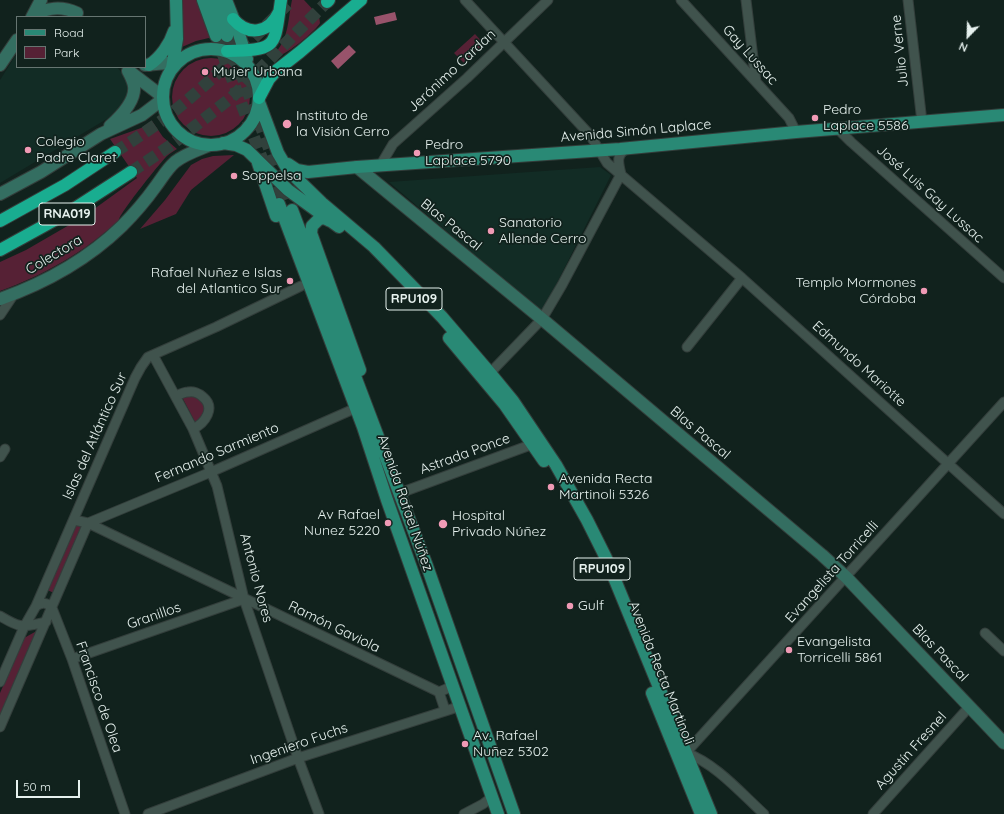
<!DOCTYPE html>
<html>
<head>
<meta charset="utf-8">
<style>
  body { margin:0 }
  #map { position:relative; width:1004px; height:814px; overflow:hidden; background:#11221d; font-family:Quicksand,sans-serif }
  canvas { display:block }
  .legend { position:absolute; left:16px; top:16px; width:130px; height:52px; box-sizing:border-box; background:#11221d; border:1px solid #667571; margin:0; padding:5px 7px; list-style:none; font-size:12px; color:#e6f1ee }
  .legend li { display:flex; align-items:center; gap:8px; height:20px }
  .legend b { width:20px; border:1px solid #667571 }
  .north { position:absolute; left:948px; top:16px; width:40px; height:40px; -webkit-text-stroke:3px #11221d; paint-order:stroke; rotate:203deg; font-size:11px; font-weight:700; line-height:16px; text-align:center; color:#e6f1ee }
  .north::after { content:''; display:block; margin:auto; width:14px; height:18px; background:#e6f1ee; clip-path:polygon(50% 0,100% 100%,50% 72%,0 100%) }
  .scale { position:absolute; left:16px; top:780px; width:64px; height:18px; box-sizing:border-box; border:2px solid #e6f1ee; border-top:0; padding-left:5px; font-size:12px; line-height:14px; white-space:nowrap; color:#e6f1ee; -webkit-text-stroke:3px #11221d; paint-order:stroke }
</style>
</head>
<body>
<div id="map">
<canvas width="1004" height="814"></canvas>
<ul class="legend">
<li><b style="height:5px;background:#298975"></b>Road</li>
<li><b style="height:11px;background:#562135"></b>Park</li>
</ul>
<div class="north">N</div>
<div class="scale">50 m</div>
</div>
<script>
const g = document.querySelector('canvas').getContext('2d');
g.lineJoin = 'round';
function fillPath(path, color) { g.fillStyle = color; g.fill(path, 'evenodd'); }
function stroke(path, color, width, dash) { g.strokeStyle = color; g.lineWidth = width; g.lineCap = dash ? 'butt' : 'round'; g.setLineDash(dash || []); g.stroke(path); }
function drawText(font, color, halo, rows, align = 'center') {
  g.font = font + ' Quicksand,sans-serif'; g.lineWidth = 3.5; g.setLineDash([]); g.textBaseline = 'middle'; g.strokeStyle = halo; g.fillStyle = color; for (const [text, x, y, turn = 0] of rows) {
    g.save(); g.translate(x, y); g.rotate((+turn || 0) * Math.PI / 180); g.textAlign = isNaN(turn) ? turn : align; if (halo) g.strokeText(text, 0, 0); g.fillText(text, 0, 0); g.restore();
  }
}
fillPath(new Path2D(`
  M17,53V67H117L127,79L130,87L123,103L110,117L0,183V80Z
  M600,167L611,175L542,313L389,182Z`), '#122c25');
fillPath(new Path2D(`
  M181,0H199L213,37L196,41L182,47Z
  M292,0H304L319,16L320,23C316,31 288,53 279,56L276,52C289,37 288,18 292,0Z
  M475,34L484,44L464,63L454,53Z
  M172 97a39 39 0 1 1 78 0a39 39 0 1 1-78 0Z
  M152,121L163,137L177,149C174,151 170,153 167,156C160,163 119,214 119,220C85,252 44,275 0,291V262L26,250L83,217L137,178L110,139L141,128Z
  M234,155L191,190L176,214L140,229L165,200L191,165L202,159L213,156Z
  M189,394L203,398L206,412L196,424L182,397Z
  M75,525L83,526L54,593L45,589Z
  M42,628L0,722V693L24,638Z`), '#562135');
fillPath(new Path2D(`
  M395,12L397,20L376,25L374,17Z
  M349,45L356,52L338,69L331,61Z`), '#98536b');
stroke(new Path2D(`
  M216,36L279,204
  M227,36L292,210`), '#31413c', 12, [12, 6]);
stroke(new Path2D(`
  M115,152C135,139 155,126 173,112C216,78 253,38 292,0
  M131,172L171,145L232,97L327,2`), '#31413c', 12, [12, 6]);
const minor = new Path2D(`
  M465,0L590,135L607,163L742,278L1004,514
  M681,0L789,118L796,132
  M746,0L756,82
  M908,0L922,122
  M838,129L851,142L1004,278
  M380,166L393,144L467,78L548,0
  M621,174C618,162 616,155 627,148
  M0,315L14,294
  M687,347L742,278
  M153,355L193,429L217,486L244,599L298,758L319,814
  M490,373L542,319L562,285L621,174
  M176,396C180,394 184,392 188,392C193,391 199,393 203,397C216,408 205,423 193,429
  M0,457L5,449
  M400,493L533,444L537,441
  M74,520L88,523L439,692L453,686
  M88,523L211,472L356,408
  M36,606C42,602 47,602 52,608L72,659L125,814
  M0,616C22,629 21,627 46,622
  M985,633L1004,651
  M72,659L244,599
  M0,682L24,627L36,606L135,378L141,367L148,357L216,327L301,286
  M439,692L445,710
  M0,727L88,523
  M686,753C715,763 741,793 764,814
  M683,756L1004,402
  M148,814L298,758L461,706
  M464,814L483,804L492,797
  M873,814L970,706`);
const secondary = new Path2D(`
  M32,17L41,0
  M33,17C46,7 62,6 77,13
  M0,65L17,40
  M145,65L178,62
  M129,71L163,97
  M110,126C120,117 136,101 134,86C133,80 130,75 128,71
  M357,167L542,319L822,555L846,577L1004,743
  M0,194L41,172L101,134L142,115L163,99
  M0,299C45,283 88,259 122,226C134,214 146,200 156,186C162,178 167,169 175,162C185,154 198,150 210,145`);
const primary = new Path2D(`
  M203,0L216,36
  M215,0L227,36
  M226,0L237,28L247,59
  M163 97a48 48 0 1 1 96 0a48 48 0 1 1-96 0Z
  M149,65C160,58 170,44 174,31
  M172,68L177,39L176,0
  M259,102L278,153L288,170L322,203L374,247L409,283L442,317L490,373L513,401L556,465L587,520L606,558L711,814
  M223,143L236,145L247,150L288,190L339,227
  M258,163L276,216
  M288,164L297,170L308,172L357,167L620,149L796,132L1004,115
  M279,204L363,427L387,500L498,814
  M292,210L427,566L514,814
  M330,221L324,218L319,219L312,226L311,233L360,370
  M449,338L505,405L544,461
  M652,693L701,814`);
const motorway = new Path2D(`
  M327,2L329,0
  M233,19C249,37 269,33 279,12
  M227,51C279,50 274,47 281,0
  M259,98L269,79L277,70L300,52L361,0
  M0,221L65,185L115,152
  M0,250L69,212L131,172`);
stroke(minor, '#333e3b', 11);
stroke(secondary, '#333e3b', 14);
stroke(primary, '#333e3b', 14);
stroke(motorway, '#333e3b', 14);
stroke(minor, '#40534d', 9);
stroke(secondary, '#346e61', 12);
stroke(primary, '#298975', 12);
stroke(motorway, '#19ad90', 12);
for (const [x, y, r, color] of [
  [205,72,4,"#f09ab5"],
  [815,118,4,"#f09ab5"],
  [287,124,5,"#f09ab5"],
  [28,150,4,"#f09ab5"],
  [417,153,4,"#f09ab5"],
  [234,176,4,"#f09ab5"],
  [491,231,4,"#f09ab5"],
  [290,281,4,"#f09ab5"],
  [924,291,4,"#f09ab5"],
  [551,487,4,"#f09ab5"],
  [388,523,4,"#f09ab5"],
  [443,524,5,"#f09ab5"],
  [570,606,4,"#f09ab5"],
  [789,650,4,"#f09ab5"],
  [465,744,4,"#f09ab5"]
]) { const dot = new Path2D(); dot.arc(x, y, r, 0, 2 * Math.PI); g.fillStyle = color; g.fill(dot); stroke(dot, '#11221d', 1.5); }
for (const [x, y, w] of [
  [67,214,56],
  [414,299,56],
  [602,569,56]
]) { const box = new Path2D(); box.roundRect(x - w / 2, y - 11, w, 22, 3); g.fillStyle = '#11221d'; g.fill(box); stroke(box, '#e6f1ee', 1); }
drawText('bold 13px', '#e6f1ee', null, [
  ["RNA019",67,214],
  ["RPU109",414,299],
  ["RPU109",602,569]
]);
drawText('14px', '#e6f1ee', '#11221d', [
  ["Julio Verne",900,51,-96],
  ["Gay Lussac",750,55,48],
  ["Jerónimo Cardan",452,71,-43],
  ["Avenida Simón Laplace",636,131,-5],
  ["José Luis Gay Lussac",930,194,42],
  ["Blas Pascal",451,225,39],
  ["Colectora",54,255,-31],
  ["Edmundo Mariotte",859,364,42],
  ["Blas Pascal",700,433,40],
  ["Islas del Atlántico Sur",95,436,-66],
  ["Fernando Sarmiento",217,453,-23],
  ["Astrada Ponce",465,454,-20],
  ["Avenida Rafael Núñez",405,503,71],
  ["Evangelista Torricelli",832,572,-48],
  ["Antonio Nores",256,578,75],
  ["Granillos",154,616,-19],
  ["Ramón Gaviola",334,627,26],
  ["Blas Pascal",940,653,46],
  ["Avenida Recta Martinoli",661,673,68],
  ["Francisco de Olea",99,697,71],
  ["Ingeniero Fuchs",299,744,-19],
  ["Agustín Fresnel",911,751,-48]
]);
drawText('14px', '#e6f1ee', '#11221d', [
  ["Mujer Urbana",213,72],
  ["Pedro",823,110],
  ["Laplace 5586",823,126],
  ["Instituto de",296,116],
  ["la Visión Cerro",296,132],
  ["Colegio",36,142],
  ["Padre Claret",36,158],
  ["Pedro",425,145],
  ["Laplace 5790",425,161],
  ["Soppelsa",242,176],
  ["Sanatorio",499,223],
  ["Allende Cerro",499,239],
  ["Rafael Nuñez e Islas",282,273,"right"],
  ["del Atlantico Sur",282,289,"right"],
  ["Templo Mormones",916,283,"right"],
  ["Córdoba",916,299,"right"],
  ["Avenida Recta",559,479],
  ["Martinoli 5326",559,495],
  ["Av Rafael",380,515,"right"],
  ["Nunez 5220",380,531,"right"],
  ["Hospital",452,516],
  ["Privado Núñez",452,532],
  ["Gulf",578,606],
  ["Evangelista",797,642],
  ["Torricelli 5861",797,658],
  ["Av. Rafael",473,736],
  ["Nuñez 5302",473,752]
], 'left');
</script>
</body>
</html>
